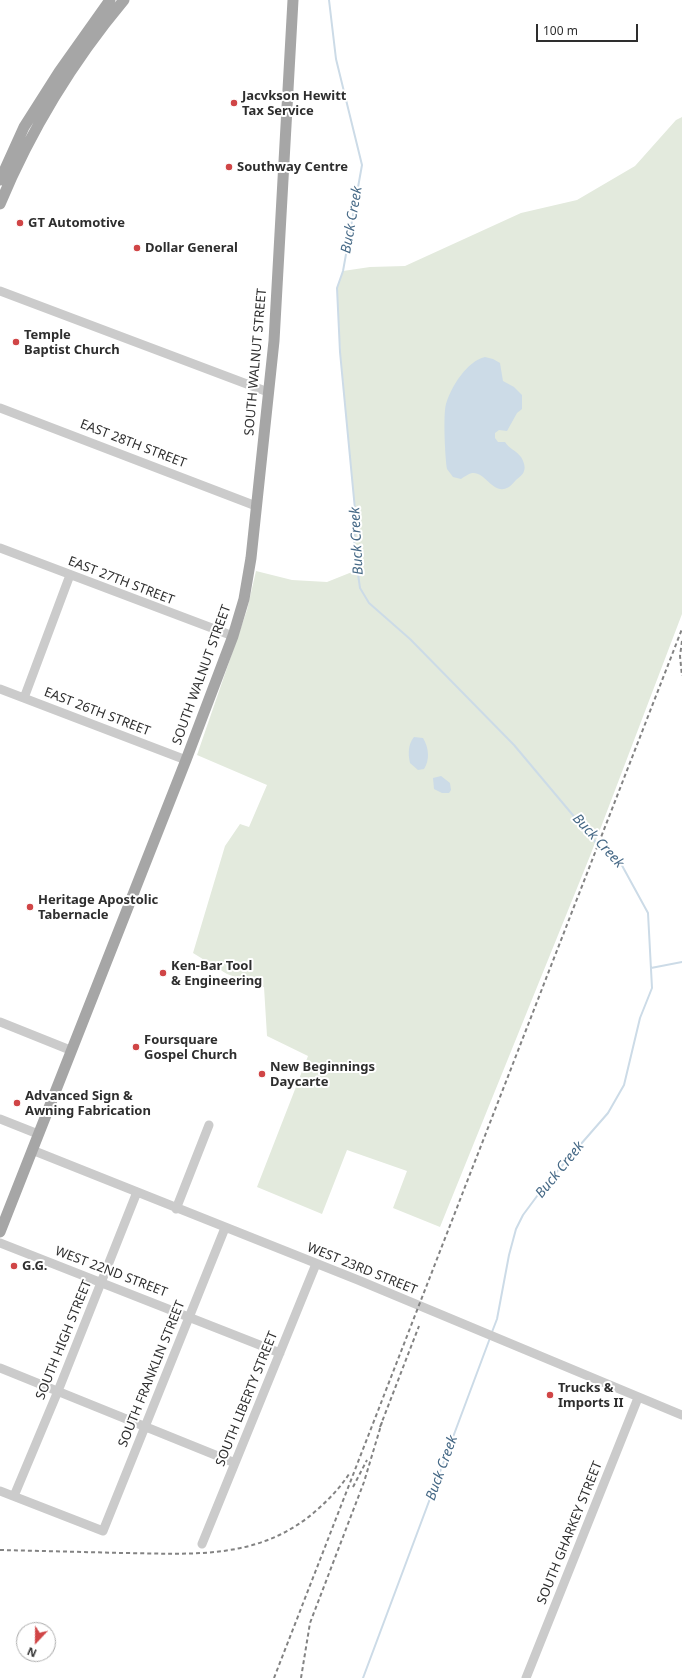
<!DOCTYPE html>
<html>
<head>
<meta charset="utf-8">
<style>
  body { margin:0 }
  #map { position:relative; width:682px; height:1678px; overflow:hidden; background:#fff; font-family:"Noto Sans",sans-serif }
  canvas { display:block }
  .north { position:absolute; left:16px; top:1622px; width:40px; height:40px; box-sizing:border-box; background:#fff; border:1px solid #ababab; border-radius:50%; rotate:202deg; font-size:11px; font-weight:700; line-height:16px; text-align:center; color:#2e2e2e }
  .north::after { content:''; display:block; margin:auto; width:14px; height:18px; background:#d04546; clip-path:polygon(50% 0,100% 100%,50% 72%,0 100%) }
  .scale { position:absolute; left:536px; top:24px; width:102px; height:18px; box-sizing:border-box; border:2px solid #2e2e2e; border-top:0; padding-left:5px; font-size:12px; line-height:14px; white-space:nowrap; color:#2e2e2e; -webkit-text-stroke:3px #fff; paint-order:stroke }
</style>
</head>
<body>
<div id="map">
<canvas width="682" height="1678"></canvas>
<div class="north">N</div>
<div class="scale">100 m</div>
</div>
<script>
const g = document.querySelector('canvas').getContext('2d');
g.lineJoin = 'round';
function fillPath(path, color) { g.fillStyle = color; g.fill(path, 'evenodd'); }
function stroke(path, color, width, dash) { g.strokeStyle = color; g.lineWidth = width; g.lineCap = dash ? 'butt' : 'round'; g.setLineDash(dash || []); g.stroke(path); }
function drawText(font, color, halo, rows, align = 'center') {
  g.font = font + ' "Noto Sans",sans-serif'; g.lineWidth = 4; g.setLineDash([]); g.textBaseline = 'middle'; g.strokeStyle = halo; g.fillStyle = color; for (const [text, x, y, turn = 0] of rows) {
    g.save(); g.translate(x, y); g.rotate((+turn || 0) * Math.PI / 180); g.textAlign = isNaN(turn) ? turn : align; if (halo) g.strokeText(text, 0, 0); g.fillText(text, 0, 0); g.restore();
  }
}
fillPath(new Path2D(`
  M682,117V614L590,856L440,1227L393,1208L407,1171L347,1150L322,1214L257,1187L308,1056L267,1036L264,987L227,974L193,953L225,846L240,824L249,827L267,785L197,755L247,610L256,571L292,580L327,582L357,570L354,546L356,520L341,358L337,288L343,271L370,267L405,266L521,213L577,200L635,166L676,120Z`), '#e3eadd');
fillPath(new Path2D(`
  M485,357L493,359L500,363L503,381L514,387L522,395V409L517,413L507,431L499,430L495,433V438L498,442H505C509,449 516,450 521,457C523,460 526,467 524,471C523,475 519,477 516,480C496,505 488,471 472,473C468,474 464,477 461,479L453,477L447,469C445,457 443,414 446,404C451,387 467,361 485,357Z
  M414,737L423,738C429,748 430,760 424,769L418,770L410,763C408,754 408,744 414,737Z
  M441,776L450,783L451,790L449,793H442L434,789L433,778Z`), '#ccdbe7');
stroke(new Path2D(`
  M329,0L336,59L362,165L343,271L337,288L340,352L356,520L354,546L360,588L369,603L410,639L514,745L598,845L619,860L648,913L652,988L640,1018L624,1085L608,1113L546,1184L523,1215L516,1229L509,1255L497,1319L492,1332
  M651,968L682,962
  M363,1678L490,1338`), '#ccdbe7', 2);
stroke(new Path2D(`
  M0,291L268,392
  M0,408L256,506
  M0,548L233,636
  M0,689L186,760
  M24,698L70,575
  M0,1022L70,1050
  M0,1119L38,1134
  M32,1150L358,1280L682,1415
  M176,1209L209,1125
  M0,1243L280,1353
  M0,1368L235,1463
  M0,1491L103,1531L225,1228
  M14,1496L58,1391L137,1192
  M202,1544L316,1264
  M526,1678L638,1398`), '#cbcbcb', 9);
stroke(new Path2D(`
  M0,180L24,127L59,72L110,0
  M0,204C31,130 73,61 124,0
  M0,1232L186,760L233,636L244,599L251,558L274,341L293,0`), '#a6a6a6', 11);
stroke(new Path2D(`
  M682,641L680,656L682,676
  M380,1427L419,1326
  M353,1487L367,1460
  M0,1550C41,1551 83,1552 124,1553C195,1554 260,1560 317,1510C329,1499 340,1488 349,1474
  M274,1678L682,629
  M301,1678L310,1623L364,1482L382,1422`), '#838383', 2, [4, 3]);
for (const [x, y, r, color] of [
  [234,103,4,"#d04546"],
  [229,167,4,"#d04546"],
  [20,223,4,"#d04546"],
  [137,248,4,"#d04546"],
  [16,342,4,"#d04546"],
  [30,907,4,"#d04546"],
  [163,973,4,"#d04546"],
  [136,1047,4,"#d04546"],
  [262,1074,4,"#d04546"],
  [17,1103,4,"#d04546"],
  [14,1266,4,"#d04546"],
  [550,1395,4,"#d04546"]
]) { const dot = new Path2D(); dot.arc(x, y, r, 0, 2 * Math.PI); g.fillStyle = color; g.fill(dot); stroke(dot, '#fff', 1.5); }
drawText('bold 13px', '#2e2e2e', '#fff', [
  ["Jacvkson Hewitt",242,96],
  ["Tax Service",242,111],
  ["Southway Centre",237,167],
  ["GT Automotive",28,223],
  ["Dollar General",145,248],
  ["Temple",24,335],
  ["Baptist Church",24,350],
  ["Heritage Apostolic",38,900],
  ["Tabernacle",38,915],
  ["Ken-Bar Tool",171,966],
  ["& Engineering",171,981],
  ["Foursquare",144,1040],
  ["Gospel Church",144,1055],
  ["New Beginnings",270,1067],
  ["Daycarte",270,1082],
  ["Advanced Sign &",25,1096],
  ["Awning Fabrication",25,1111],
  ["G.G.",22,1266],
  ["Trucks &",558,1388],
  ["Imports II",558,1403]
], 'left');
drawText('13px', '#2e2e2e', '#fff', [
  ["SOUTH WALNUT STREET",256,362,-85],
  ["EAST 28TH STREET",133,444,21],
  ["EAST 27TH STREET",121,581,21],
  ["SOUTH WALNUT STREET",202,675,-70],
  ["EAST 26TH STREET",97,712,21],
  ["WEST 23RD STREET",362,1269,22],
  ["WEST 22ND STREET",111,1272,21],
  ["SOUTH HIGH STREET",64,1340,-68],
  ["SOUTH FRANKLIN STREET",152,1374,-68],
  ["SOUTH LIBERTY STREET",247,1399,-68],
  ["SOUTH GHARKEY STREET",570,1533,-68]
]);
drawText('italic 14px', '#466986', '#fff', [
  ["Buck Creek",352,220,-80],
  ["Buck Creek",357,541,-93],
  ["Buck Creek",598,841,47],
  ["Buck Creek",560,1170,-51],
  ["Buck Creek",442,1468,-70]
]);
</script>
</body>
</html>
